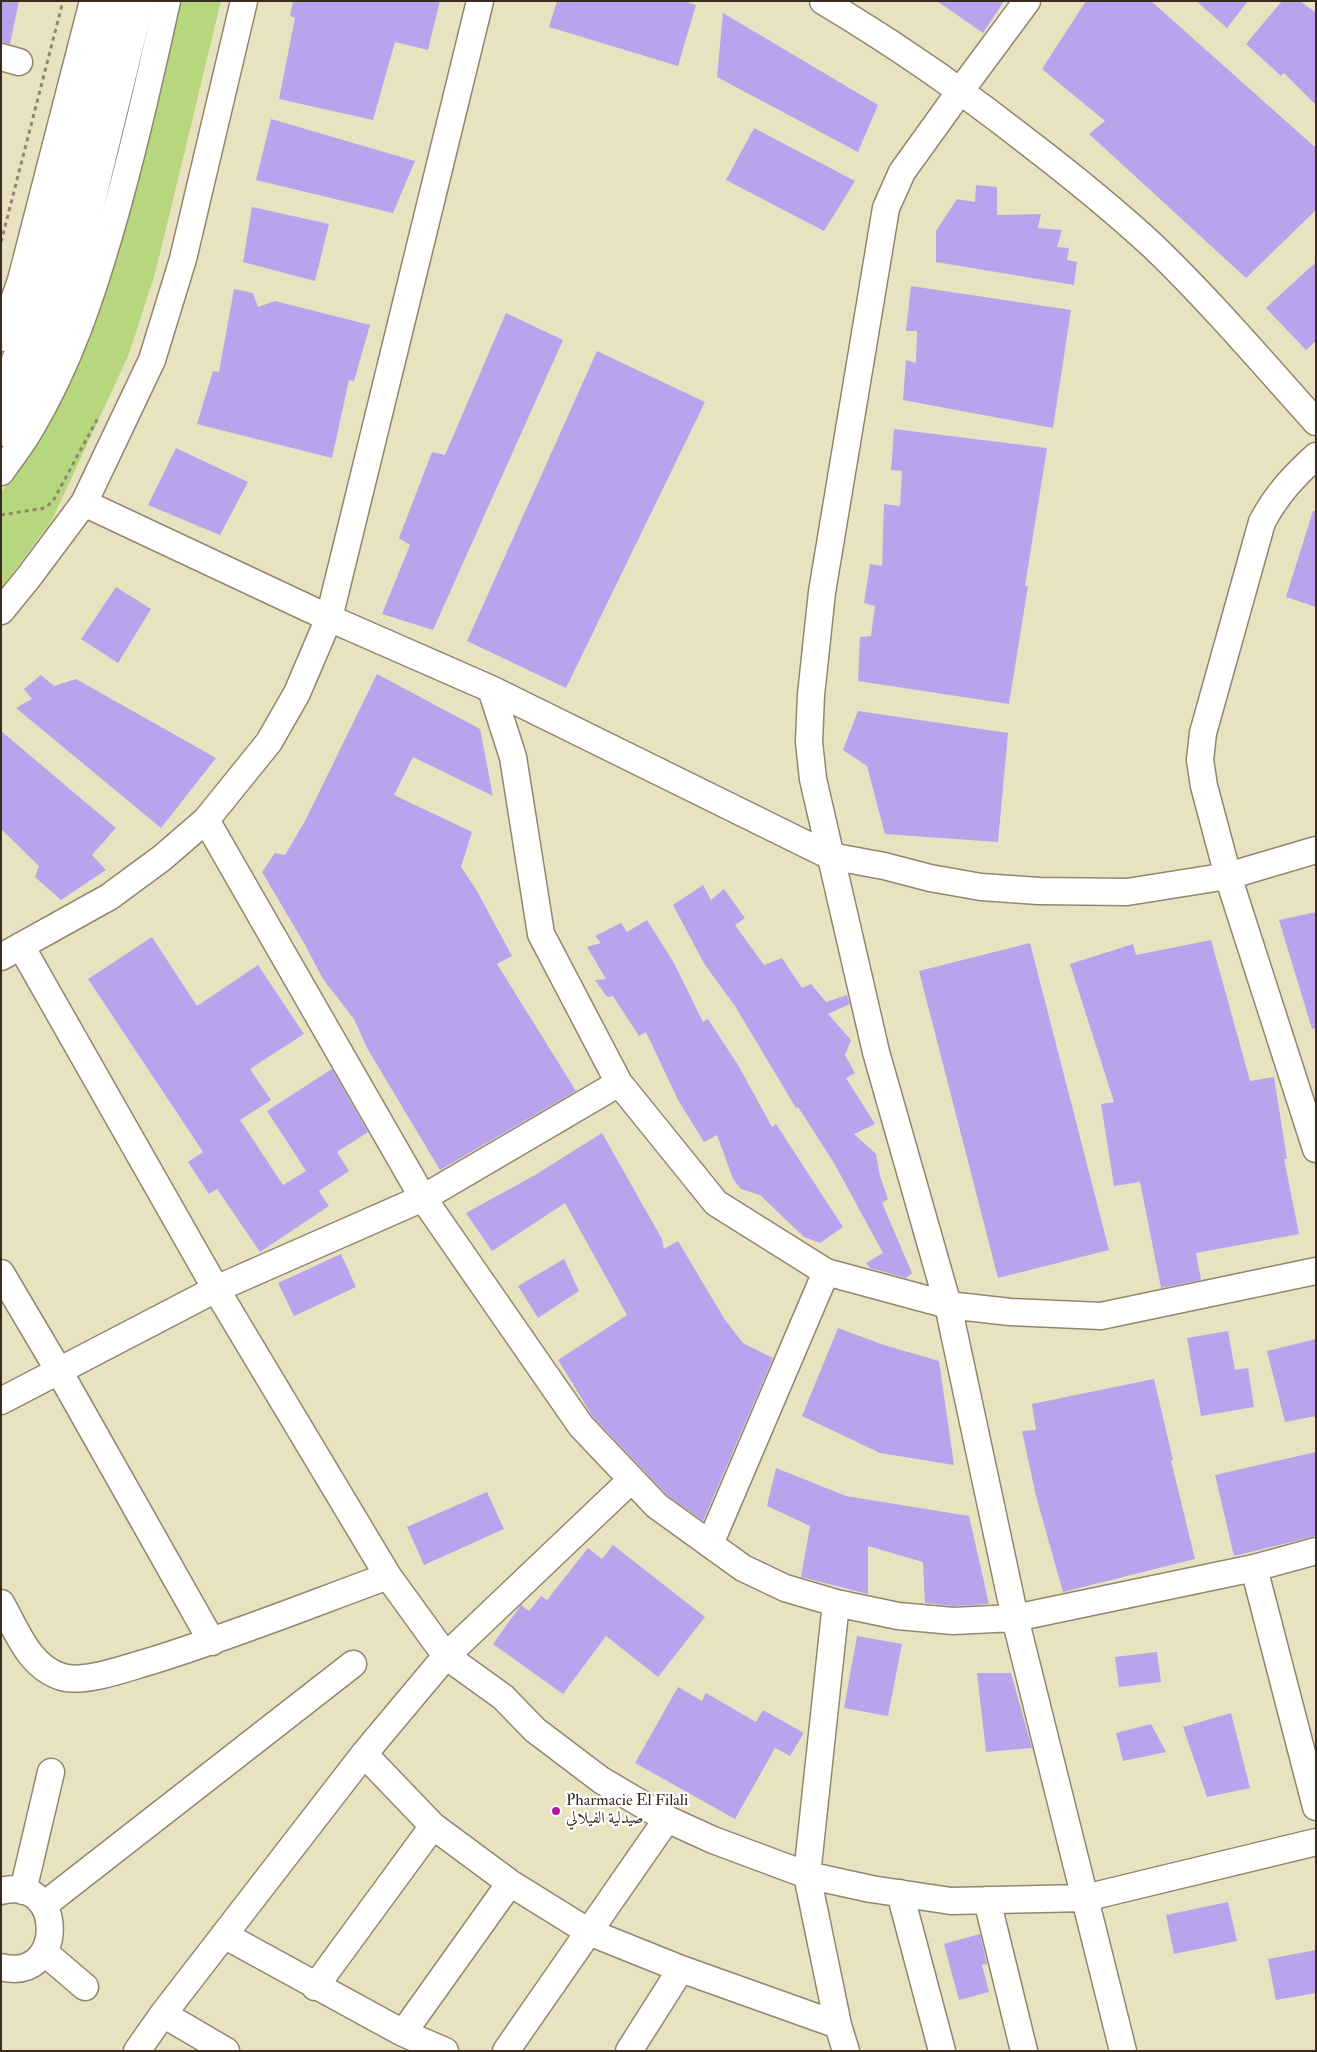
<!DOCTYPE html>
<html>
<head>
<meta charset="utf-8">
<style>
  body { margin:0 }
  #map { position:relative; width:1317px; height:2052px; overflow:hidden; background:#e9e2c0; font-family:"IM FELL Double Pica",serif }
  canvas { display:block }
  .frame { position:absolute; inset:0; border:2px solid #3b2a1e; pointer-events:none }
</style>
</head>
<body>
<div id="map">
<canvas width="1317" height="2052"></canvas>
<div class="frame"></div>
</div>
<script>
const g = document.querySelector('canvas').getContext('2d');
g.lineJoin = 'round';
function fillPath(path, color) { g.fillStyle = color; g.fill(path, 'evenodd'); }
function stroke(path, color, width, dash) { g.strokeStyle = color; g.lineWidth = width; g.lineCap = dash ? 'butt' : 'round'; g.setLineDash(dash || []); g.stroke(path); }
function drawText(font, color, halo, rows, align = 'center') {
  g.font = font + ' "IM FELL Double Pica",Amiri,serif'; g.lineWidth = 4.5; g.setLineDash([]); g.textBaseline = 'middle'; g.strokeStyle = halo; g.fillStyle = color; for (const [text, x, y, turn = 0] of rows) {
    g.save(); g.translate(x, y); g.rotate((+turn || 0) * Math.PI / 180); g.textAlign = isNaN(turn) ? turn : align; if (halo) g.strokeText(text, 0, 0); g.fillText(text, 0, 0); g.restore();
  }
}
fillPath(new Path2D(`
  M174,1H221L156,270L129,354L52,520L1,589V493L68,375Z`), '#b6d77e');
fillPath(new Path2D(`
  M1,1H19L10,44L1,42Z
  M293,1H440L428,50L395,42L373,120L279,99L295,18L290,16Z
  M557,1H684L696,5L678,66L549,27Z
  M937,1H1004L983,33Z
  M1086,1H1151L1316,148V210L1246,278L1089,134L1105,121L1042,69Z
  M1196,1H1248L1227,28Z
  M1282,1H1300L1316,13V105L1284,73L1281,76L1246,44Z
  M723,13L878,105L858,152L717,77Z
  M271,119L415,161L393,213L256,180Z
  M754,128L855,181L824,231L726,180Z
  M976,185L997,187V215L1041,214L1038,228L1062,230L1057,247L1069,248L1067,260L1077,262L1074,285L936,262V231L957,199L975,202Z
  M252,207L329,224L315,281L243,262Z
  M1316,262V341L1306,350L1266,308Z
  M911,286L1071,310L1053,428L903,400L906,360L916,363L917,331H906Z
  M234,289L253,293L258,307L275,301L370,325L354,381L349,380L332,458L197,424L213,371L219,372Z
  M506,313L563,340L433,630L382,614L410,545L399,538L432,452L445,455Z
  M597,351L705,402L566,688L467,641Z
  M894,429L1047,448L1025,586H1028L1009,704L858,681L860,637L871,636L875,606L864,603L870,564L882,566L884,504L900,506L902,471L891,470Z
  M176,448L248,482L220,535L148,505Z
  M1313,511H1316V607L1286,597Z
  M116,587L151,609L118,663L81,639Z
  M377,674L480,729L493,796L413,757L394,795L472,832L461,867L477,891L512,956L497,964L576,1091L440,1170L367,1048L354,1019L323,979L304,943L262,872L275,853L285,855L305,821Z
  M41,675L54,686L76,679L216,758L161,828L16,708L32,699L24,689Z
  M858,711L1008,733L998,842L885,834L867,766L843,750Z
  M1,731L116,828L92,855L106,870L61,900L35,877L39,866L1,829Z
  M703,885L711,900L724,889L745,918L735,925L764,965L782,958L802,988L811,984L826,1002L847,995L850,1004L828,1014L851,1040L845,1055L855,1073L846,1078L875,1124L854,1134L876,1154L880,1176L888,1199L882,1203L912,1273L906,1278L870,1268L866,1263L883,1253L834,1163L798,1107L796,1108L735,1006L705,965L673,905Z
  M1316,912V1028L1312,1029L1279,920Z
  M647,920L674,963L703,1022L708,1019L738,1065L772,1127L776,1124L843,1227L820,1243L804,1237L760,1195L741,1189L733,1179L717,1135L704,1142L678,1100L646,1032L639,1036L613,996L607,997L595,980L606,979L587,947L601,943L595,936L621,923L627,932Z
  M152,937L197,1006L258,965L304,1034L250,1069L271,1100L240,1120L283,1185L306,1171L267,1111L332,1069L368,1132L337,1152L349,1171L319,1191L329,1206L260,1252L217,1189L209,1194L188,1162L203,1152L88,979Z
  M1211,940L1250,1081L1274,1077L1287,1159H1284L1299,1234L1196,1253L1201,1280L1161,1288L1140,1182L1114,1186L1101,1104L1114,1102L1070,964L1133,944L1136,955Z
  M1030,943L1109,1250L998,1278L919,971Z
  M602,1133L662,1239L664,1249L678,1241L725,1320L743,1343L773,1358L703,1521L667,1495L593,1417L558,1360L627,1315L565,1203L492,1251L466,1213L535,1175Z
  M341,1254L356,1287L294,1316L278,1283Z
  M564,1259L579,1291L538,1318L518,1286Z
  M838,1328L884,1345L939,1361L954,1465L880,1453L802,1416Z
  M1228,1331L1235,1370L1248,1368L1254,1407L1201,1416L1187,1338Z
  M1316,1339V1416L1285,1422L1267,1351Z
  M1154,1379L1173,1460L1171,1461L1195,1559L1063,1592L1036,1496L1022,1431L1036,1430L1032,1404Z
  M1316,1452V1536L1234,1556L1215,1475Z
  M776,1468L846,1496L969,1516L989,1604L953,1606L925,1603L923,1562L868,1546V1594L801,1577L810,1526L767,1506Z
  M487,1492L504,1529L424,1565L407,1527Z
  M613,1545L705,1617L658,1677L606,1636L563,1694L493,1644L521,1605L529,1611L541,1596L547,1600L588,1548L602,1559Z
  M857,1636L902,1644L888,1716L844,1708Z
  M1157,1652L1161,1682L1119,1687L1115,1657Z
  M977,1673H1011L1032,1748L986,1752Z
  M678,1687L702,1701L706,1693L756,1722L763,1710L804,1733L790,1756L775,1748L735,1819L635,1763Z
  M1231,1713L1250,1788L1207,1797L1183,1727Z
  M1151,1724L1166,1752L1123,1761L1116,1733Z
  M1228,1902L1237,1941L1174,1954L1166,1915Z
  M980,1934L987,1964L982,1965L989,1992L959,2000L944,1944Z
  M1316,1950V1993L1276,2000L1268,1959Z`), '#baa3ed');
const minor = new Path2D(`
  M823,1C895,44 963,91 1029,143C1072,176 1114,210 1154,247C1211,302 1263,363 1316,422
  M1027,1L961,90L902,172L886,208L822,592L811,695L809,742L813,779L876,1052L948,1305L1015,1618L1123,2051
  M1,57L19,62
  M1,338L21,280L93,1
  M1316,456C1293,477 1277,494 1262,522L1203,733L1200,760L1204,786L1228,876L1316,1149
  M1,472C11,457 23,443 31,428C68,366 91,298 111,229C133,153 150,77 167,1
  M84,503L329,618L491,689L830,856L884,866L930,878L981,887L1039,891L1127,892L1228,876L1316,850
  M1,611L28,578L84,503L152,360L183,259L244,1
  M491,689L513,757L541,934L619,1083L716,1203L826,1272L948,1305L1010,1312L1101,1316L1316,1271
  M206,820L423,1198L581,1426L657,1506L743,1568L785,1588L836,1603L898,1616L953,1621L1015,1618L1254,1568L1316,1551
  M21,946L216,1289L388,1576L446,1656L503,1697L535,1730L601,1780L667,1819L713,1840L807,1875L871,1889L951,1901L1085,1898L1316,1842
  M1,957L109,897L162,858L206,820L269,742L297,693L329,618L480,1
  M1,1273L59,1371L212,1642
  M1,1401L216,1289L423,1198L619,1083
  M710,1544L826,1272
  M1254,1568L1316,1807
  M1,1603C17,1631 29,1667 62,1677C85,1684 129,1667 151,1661C232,1636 309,1605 388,1576
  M836,1603L807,1875L838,2025L846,2051
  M364,1754L433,1826L510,1883L589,1932L681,1969L838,2025
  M1,1891C66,1874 66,1984 1,1967
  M23,1891L51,1772
  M900,1893L942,2051
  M987,1900L1024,2051
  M44,1905L353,1664
  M224,1935L403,2033L445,2051
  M44,1952L85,1987
  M315,1987L433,1826
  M163,2014L226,2051
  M403,2033L510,1883
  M137,2051L163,2014L364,1754L446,1656L631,1480
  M506,2051L667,1819
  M629,2051L681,1969`);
const highway = new Path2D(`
  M1,392C37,321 57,246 76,168C89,113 103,57 116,1
  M1,432C29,389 50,343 68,295L140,1`);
stroke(minor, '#92866f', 29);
stroke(highway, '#92866f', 30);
stroke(new Path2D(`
  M1,242L63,1
  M1,515L45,508L53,501L99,416`), '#92866f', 3, [4, 4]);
stroke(minor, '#fff', 26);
stroke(highway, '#fff', 28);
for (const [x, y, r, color] of [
  [556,1811,5,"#b5179e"]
]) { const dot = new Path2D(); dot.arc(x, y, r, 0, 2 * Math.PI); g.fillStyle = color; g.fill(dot); stroke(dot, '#fff', 2); }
drawText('16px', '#3b2a1e', '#fff', [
  ["Pharmacie El Filali",566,1802],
  ["صيدلية الفيلالي",566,1820]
], 'left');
</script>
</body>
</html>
